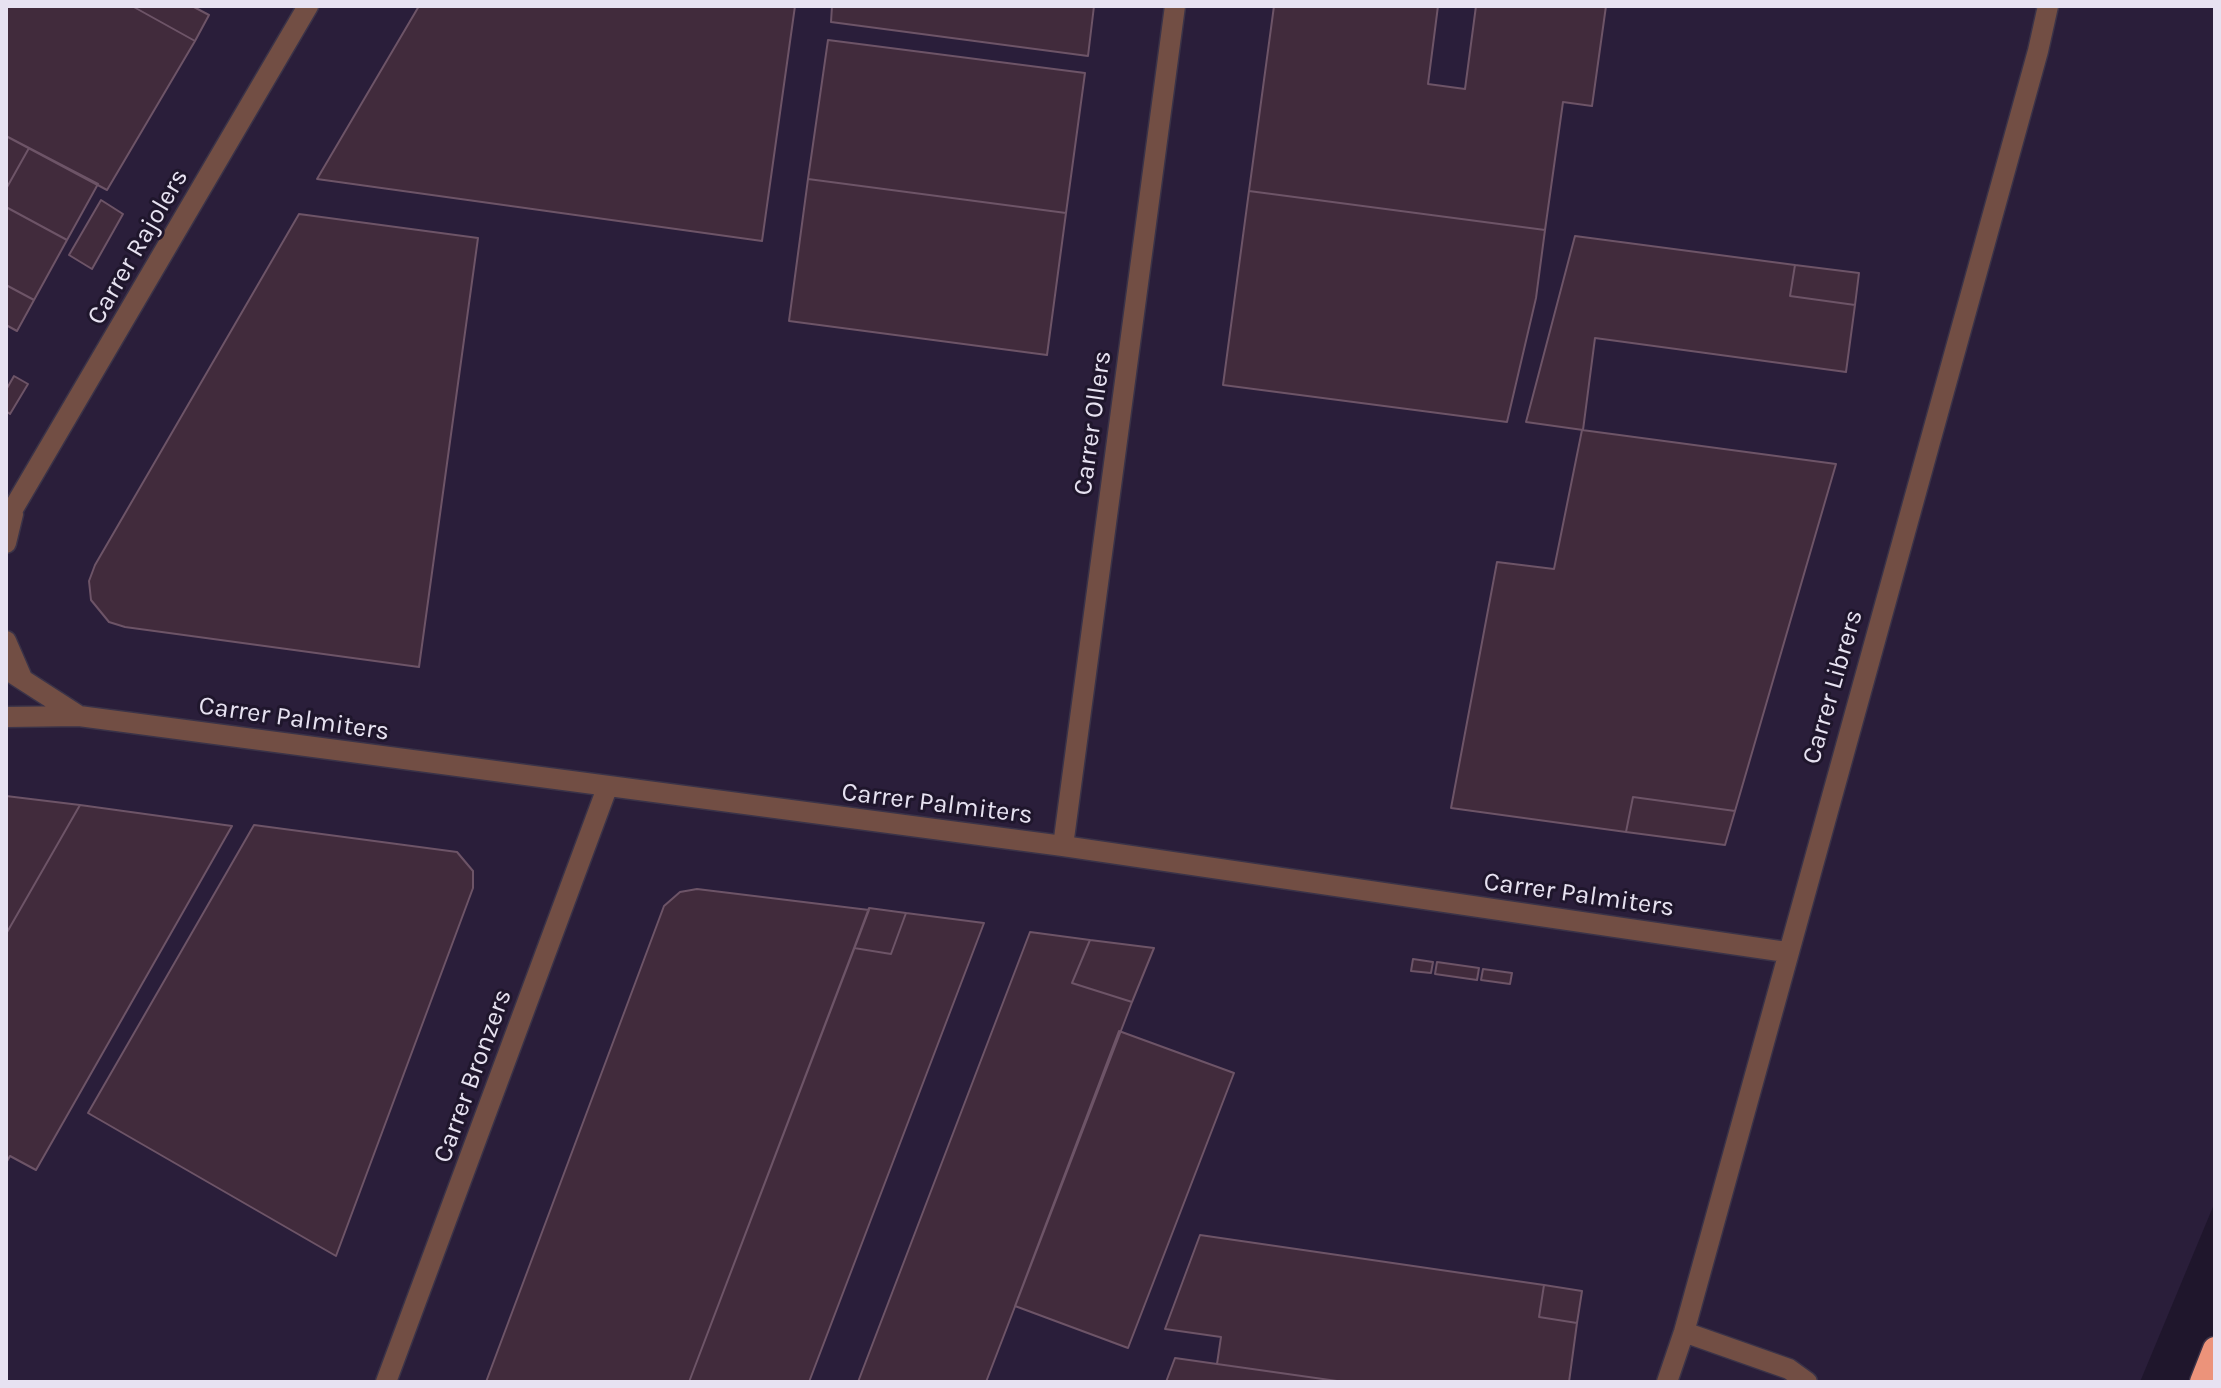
<!DOCTYPE html>
<html>
<head>
<meta charset="utf-8">
<style>
  body { margin:0 }
  #map { position:relative; width:2221px; height:1388px; overflow:hidden; background:#1f162c; font-family:Karla,sans-serif }
  canvas { display:block }
  .frame { position:absolute; inset:0; border:8px solid #e7e2f1; pointer-events:none }
</style>
</head>
<body>
<div id="map">
<canvas width="2221" height="1388"></canvas>
<div class="frame"></div>
</div>
<script>
const g = document.querySelector('canvas').getContext('2d');
g.lineJoin = 'round';
function fillPath(path, color) { g.fillStyle = color; g.fill(path, 'evenodd'); }
function stroke(path, color, width, dash) { g.strokeStyle = color; g.lineWidth = width; g.lineCap = dash ? 'butt' : 'round'; g.setLineDash(dash || []); g.stroke(path); }
function drawText(font, color, halo, rows, align = 'center') {
  g.font = font + ' Karla,sans-serif'; g.lineWidth = 6; g.setLineDash([]); g.textBaseline = 'middle'; g.strokeStyle = halo; g.fillStyle = color; for (const [text, x, y, turn = 0] of rows) {
    g.save(); g.translate(x, y); g.rotate((+turn || 0) * Math.PI / 180); g.textAlign = isNaN(turn) ? turn : align; if (halo) g.strokeText(text, 0, 0); g.fillText(text, 0, 0); g.restore();
  }
}
fillPath(new Path2D(`
  M6,6H2215V1202L2140,1382H6Z`), '#2a1e3a');
const building = new Path2D(`
  M6,6H132L195,41L107,190L6,136Z
  M132,6H192L209,15L195,41Z
  M419,6H795L762,241L317,179Z
  M832,6H1094L1088,56L831,22Z
  M1274,6H1438L1428,84L1465,89L1476,6H1606L1592,106L1563,102L1545,230L1249,191Z
  M828,40L1085,73L1066,213L808,179Z
  M6,136L29,148L6,189Z
  M29,148L98,184L67,240L6,207V189Z
  M808,179L1066,213L1047,355L789,321Z
  M1249,191L1545,230L1536,298L1507,422L1223,385Z
  M101,200L123,214L92,269L69,255Z
  M6,207L67,240L34,300L6,285Z
  M299,214L478,238L419,667L125,627L109,622L91,600L89,581L95,565Z
  M1575,236L1795,265L1790,296L1855,305L1846,372L1595,338L1583,430L1526,422Z
  M1795,265L1859,273L1855,305L1790,296Z
  M6,285L34,300L17,331L6,325Z
  M14,376L28,384L10,414L6,411V390Z
  M1582,430L1836,464L1735,811L1633,797L1626,832L1451,808L1497,562L1554,569Z
  M6,796L80,805L6,934Z
  M1633,797L1735,811L1725,845L1626,832Z
  M80,805L232,826L36,1170L10,1156L6,1163V934Z
  M254,825L457,852L473,871V888L336,1256L88,1113Z
  M697,889L869,910L689,1382H486L664,906L680,892Z
  M869,908L906,913L891,954L854,948Z
  M906,913L984,923L809,1382H689L854,948L891,954Z
  M1030,932L1090,940L1072,983L1132,1002L986,1382H858Z
  M1090,940L1154,948L1132,1002L1072,983Z
  M1413,959L1433,962L1431,973L1411,971Z
  M1437,962L1479,968L1477,980L1435,974Z
  M1483,969L1512,973L1510,984L1481,980Z
  M1119,1031L1234,1073L1128,1348L1015,1306Z
  M1200,1235L1544,1285L1539,1317L1577,1323L1569,1382H1344L1217,1364L1221,1337L1165,1329Z
  M1544,1285L1582,1291L1577,1323L1539,1317Z
  M1175,1358L1217,1364L1344,1382H1166Z`);
fillPath(building, '#412b3c');
stroke(building, '#6d5467', 2);
const minor = new Path2D(`
  M6,521L308,6
  M6,543L13,514
  M6,641L22,678
  M6,669L79,716
  M6,717L79,716L1063,846L1786,952
  M1063,846L1175,6
  M1684,1332L1789,1369L1807,1382
  M386,1382L607,788
  M1667,1382L1684,1332L2038,51L2048,6`);
const highway = new Path2D(`
  M2202,1382L2215,1349`);
stroke(minor, '#3b3348', 23);
stroke(highway, '#3b3348', 27);
stroke(minor, '#724e44', 20);
stroke(highway, '#ec937a', 24);
drawText('26px', '#e7e2f1', '#1f162c', [
  ["Carrer Rajolers",138,247,-60],
  ["Carrer Ollers",1093,423,-82],
  ["Carrer Librers",1833,687,-74],
  ["Carrer Palmiters",294,719,8],
  ["Carrer Palmiters",937,804,7],
  ["Carrer Palmiters",1579,895,8],
  ["Carrer Bronzers",473,1076,-70]
]);
</script>
</body>
</html>
